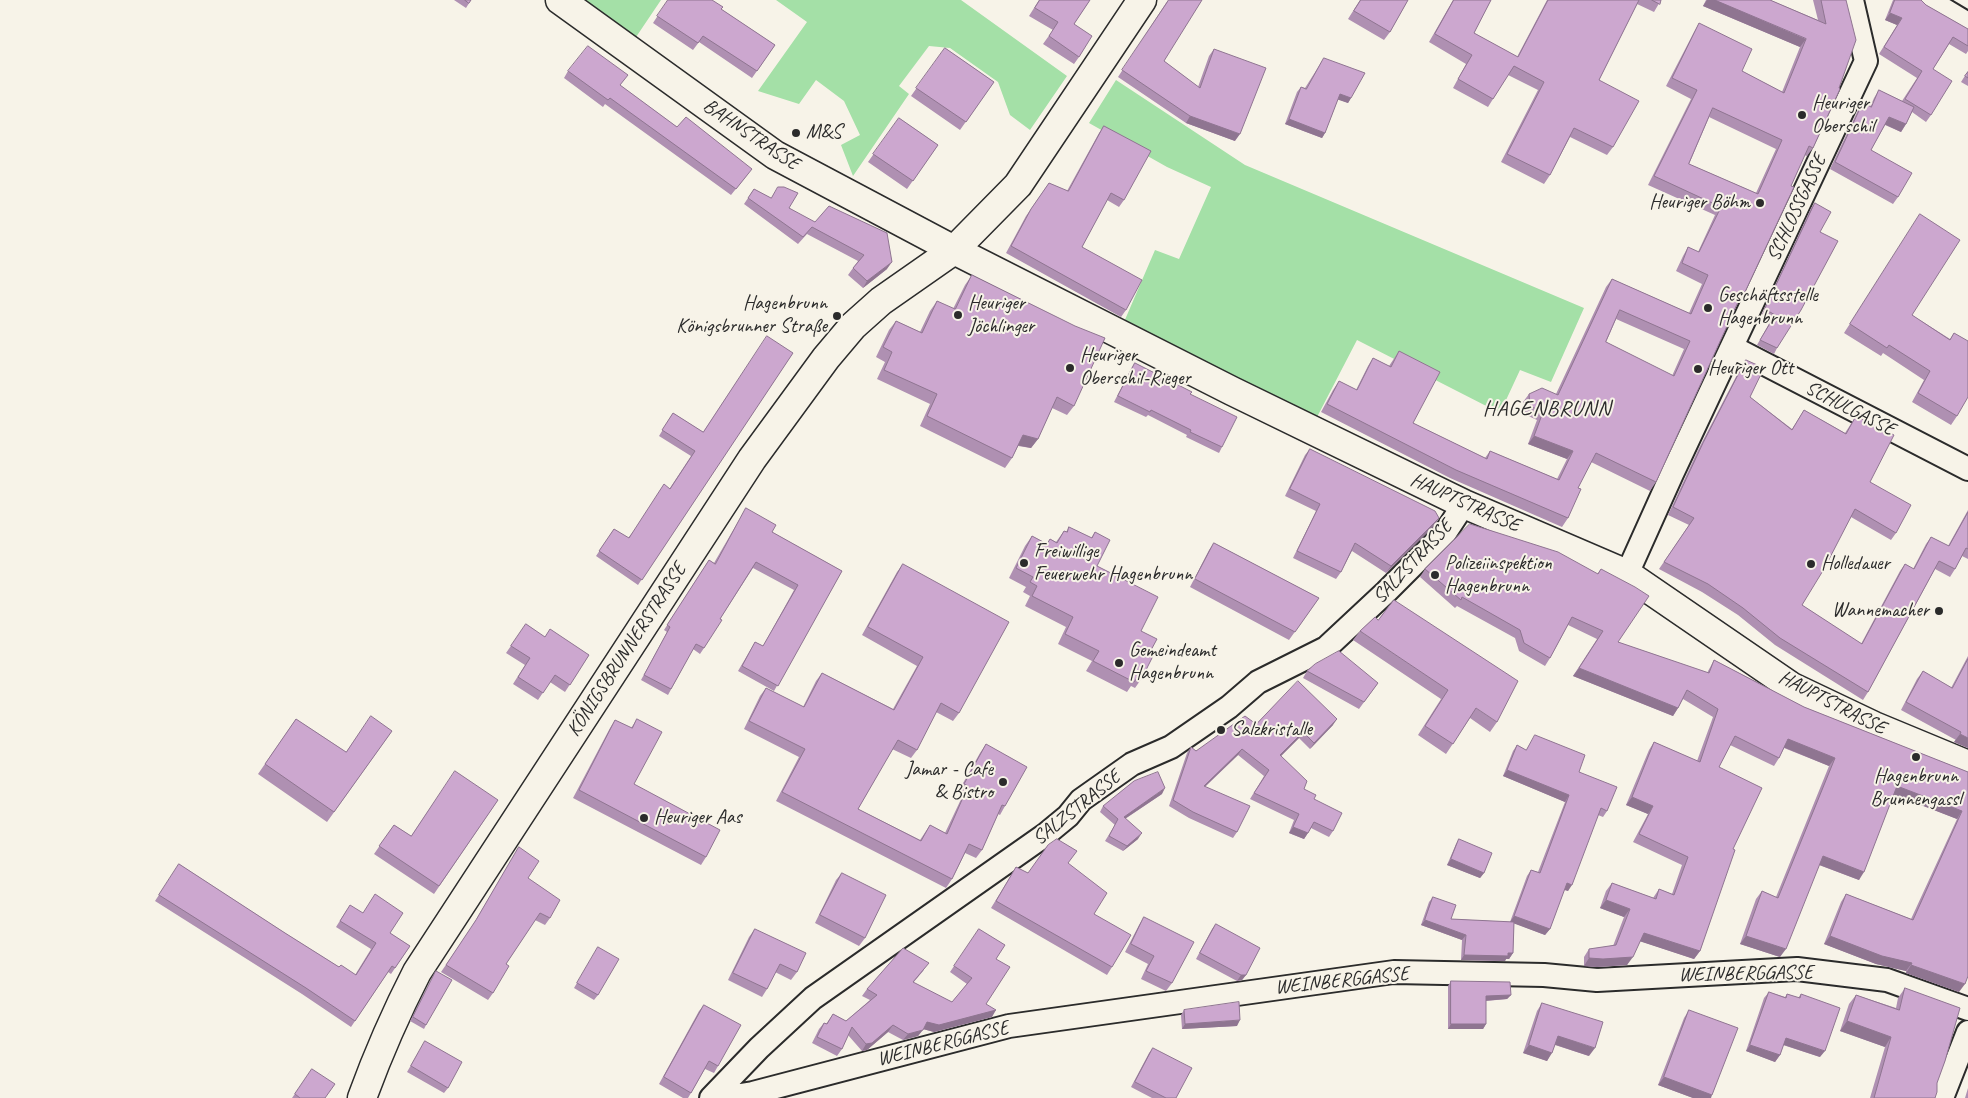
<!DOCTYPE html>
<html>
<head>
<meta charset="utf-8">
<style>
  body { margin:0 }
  canvas { display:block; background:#f7f3e8 }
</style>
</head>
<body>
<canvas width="1968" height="1098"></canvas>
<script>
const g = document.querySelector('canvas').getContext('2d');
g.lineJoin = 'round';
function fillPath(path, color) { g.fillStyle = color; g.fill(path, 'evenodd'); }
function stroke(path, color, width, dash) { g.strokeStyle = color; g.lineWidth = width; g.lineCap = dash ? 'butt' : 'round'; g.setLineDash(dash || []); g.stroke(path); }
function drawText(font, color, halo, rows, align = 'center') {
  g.font = font + ' Caveat,sans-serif'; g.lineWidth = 4; g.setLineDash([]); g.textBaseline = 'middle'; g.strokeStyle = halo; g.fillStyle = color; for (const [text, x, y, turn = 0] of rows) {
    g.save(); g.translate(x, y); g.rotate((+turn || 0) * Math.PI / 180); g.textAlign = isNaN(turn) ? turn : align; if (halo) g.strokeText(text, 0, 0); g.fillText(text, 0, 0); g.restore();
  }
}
fillPath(new Path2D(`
  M573,0H661L632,43Z
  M776,0H961L1067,76L1030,130L1010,115L998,82L950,48L929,46L899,86L909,94L853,176L841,145L860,135L844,101L816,80L799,104L758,91L807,22Z
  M1116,80L1245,165L1584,308L1551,382L1520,370L1500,413L1357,340L1316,419L1124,322L1155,250L1179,259L1211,187L1167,167L1089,123Z`), '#a4e0a7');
const minor = new Path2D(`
  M1928,0L1968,24
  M1732,347L1968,469
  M1627,574L1672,474L1866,61L1852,0
  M711,1098L759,1048L813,998L1045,835L1068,816L1081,800L1132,764L1171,747L1229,707L1258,682L1326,648L1386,592L1445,533L1464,504
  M722,1098L753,1093L1009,1026L1394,972L1544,975L1597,980L1797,969L1887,980L1968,1009
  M1942,1098L1968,1032`);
const tertiary = new Path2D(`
  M362,1098C378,1054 396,1013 417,972L752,459L826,358L853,326L881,301L954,250L1018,185L1142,0`);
const secondary = new Path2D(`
  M560,0L775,155L954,250L1232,391L1464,504L1627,574L1792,687L1874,726L1968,765`);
stroke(minor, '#2b2b2b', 26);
stroke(tertiary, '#2b2b2b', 31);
stroke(secondary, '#2b2b2b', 31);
stroke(minor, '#f7f3e8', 22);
stroke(tertiary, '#f7f3e8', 28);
stroke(secondary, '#f7f3e8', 28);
fillPath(new Path2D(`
  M454,0H471L466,8Z
  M668,0L721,9L775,45L752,78L699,42L693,50L653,23Z
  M1039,0H1090L1074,24L1079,57L1074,64L1043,44L1053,30L1029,16Z
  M1168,0L1164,61L1198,87L1209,56L1214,49L1235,141L1186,123L1118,77Z
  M1360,0H1408L1390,32L1384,40L1348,19Z
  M1453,0H1491L1474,33L1517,57L1547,0H1661L1654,12L1637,4L1599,80L1613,147L1607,155L1570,137L1550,175L1544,184L1501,162L1538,90L1508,75L1488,107L1453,88L1466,64L1429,42Z
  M1706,0H1770L1818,20L1813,0H1846L1813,148L1807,156L1804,155L1745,292L1739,300L1656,482L1650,491L1591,462L1578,488L1568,518L1562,527L1450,478L1321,412L1333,390L1339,381L1356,390L1368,366L1373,358L1389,366L1399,351L1413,423L1485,458L1490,451L1557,479L1567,459L1528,444L1537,420L1524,414L1523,402L1529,394H1556L1606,287L1612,279L1689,313L1702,284L1676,271L1683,256L1688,247L1698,252L1715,215L1648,185L1691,99L1666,86L1694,32L1699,23L1742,71L1782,92L1800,47L1703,6ZM1709,117L1776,149L1756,193L1689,164ZM1616,319L1684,349L1672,376L1606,342Z
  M1893,0H1921L1926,5L1968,29V51L1966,54L1949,44L1933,69L1931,115L1926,122L1912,112L1906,124L1901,132L1885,125L1871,150L1898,197L1893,204L1830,169L1858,110L1863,102L1870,107L1874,98L1879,90L1902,101L1917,78L1879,54L1897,25L1885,20Z
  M945,48L994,82L960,130L911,96Z
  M1324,58L1351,98L1348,103L1338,99L1325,133L1322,138L1285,124L1297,92L1301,87L1305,88Z
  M568,71L621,86L677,127L747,175L731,195L605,104L603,107L564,78Z
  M1968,71V86L1961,82Z
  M899,118L938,145L907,189L868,162Z
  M1104,126L1124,200L1119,207L1107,200L1082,247L1126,310L1121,317L1006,253L1026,216L1049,183L1067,191L1099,133Z
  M754,189L789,208L887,269L863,288L848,275L858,261L807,234L798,244L744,204Z
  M1815,203L1820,232L1777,348L1774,354L1757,345L1771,320L1762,314L1811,208Z
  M1920,214L1912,315L1950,339L1954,333L1957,416L1951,425L1912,402L1924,380L1883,353L1881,356L1844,333Z
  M972,275L1074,406L1067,415L1052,408L1038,439L1031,448L1018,446L1012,458L1005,468L920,426L930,404L877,379L885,362L876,357L889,330L896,321L920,332L930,311L937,301L953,309L965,285Z
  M793,353L638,585L596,556L614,529L628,538L670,488L691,456L659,436L673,413L703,432Z
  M1746,360L1750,397L1792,429L1804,410L1845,433L1856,416L1870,482L1896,533L1891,540L1851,517L1802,605L1861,644L1900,571L1905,564L1913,569L1926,544L1931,537L1948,546L1968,510V559L1962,556L1955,569L1950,577L1935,569L1868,692L1863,700L1775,645L1738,615L1702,592L1659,569L1689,525L1668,515L1698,450L1741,367Z
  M1135,363L1190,394L1222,447L1219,453L1186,437L1187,435L1148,415L1146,417L1114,402L1131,369Z
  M1310,449L1435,525L1386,573L1352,551L1341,572L1336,579L1293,558L1316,511L1285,496L1305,455Z
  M746,508L772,532L842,571L774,691L738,671L755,642L763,646L794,590L753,568L720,619L704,648L700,654L693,649L668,695L641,680L667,632L664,630L709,560L714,563Z
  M1069,527L1091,538L1095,532L1097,566L1141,631L1150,652L1142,678L1135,688L1131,686L1127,692L1086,671L1092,661L1058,644L1066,627L1025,606L1030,596L1023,592L1026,587L1009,578L1025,546L1032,536L1047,544L1050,539L1056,542L1064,531L1066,532Z
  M1214,543L1319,598L1289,640L1190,587L1209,550Z
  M903,564L959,713L953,721L936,712L917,750L911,758L892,749L858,809L920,840L930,825L945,833L963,795L958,792L980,753L986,744L1005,806L1000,815L998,814L982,850L976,858L965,853L952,879L946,888L776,801L799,757L744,729L760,696L766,688L803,707L816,681L822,673L893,709L917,666L862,635L897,572Z
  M1425,569L1597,574L1601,569L1618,642L1707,673L1714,660L1804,707L1968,772L1959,992L1906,973V971L1876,964L1824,944L1841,902L1846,894L1911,919L1957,819L1894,794L1859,880L1819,865L1780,957L1740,944L1756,899L1762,891L1776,897L1829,766L1784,748L1779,758L1774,766L1730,745L1719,767L1733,849L1700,951L1694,959L1640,941L1627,965L1597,967L1584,966V957L1589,949L1613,946L1624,917L1600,908L1606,891L1612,883L1653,898L1659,889L1672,894L1682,865L1633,842L1648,814L1626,805L1649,750L1654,742L1697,761L1713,717L1683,699L1678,708L1673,716L1573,676L1597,639L1568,625L1550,658L1545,666L1519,651L1515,638L1457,606L1455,608L1420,577Z
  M526,624L544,637L589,655L565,692L550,682L538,700L513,684L525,665L506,653Z
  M1360,631L1497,722L1490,732L1470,718L1446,754L1418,735L1441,699L1353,640Z
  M1968,656V748L1954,742L1956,740L1901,710L1917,679L1923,671L1951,688Z
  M1307,671L1378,683L1359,709L1303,678Z
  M296,719L346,752L392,731L327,822L258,774Z
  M637,719L634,784L706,857L701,865L573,798L610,728L615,720L631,728Z
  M1256,724L1333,725L1310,749L1299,738L1281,756L1304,789L1314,799L1333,831L1329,837L1311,828L1304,839L1289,833L1294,820L1250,799L1264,776L1238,755L1205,787L1237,832L1233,838L1189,818L1169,806L1187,753L1191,747L1196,751Z
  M1517,745L1526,750L1579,772L1607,811L1603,817L1598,815L1568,891L1564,890L1550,929L1545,935L1514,923L1513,953L1509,959H1506L1505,961L1461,960L1462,940L1421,925L1429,902L1433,897L1451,919L1511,922H1510L1527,876L1531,870L1538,872L1565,802L1503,776L1513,751Z
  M1162,794L1125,819L1138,839L1123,851L1105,841L1115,825L1100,812L1103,806Z
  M498,800L434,894L374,854L394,825L411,836Z
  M1459,839L1484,873L1480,878L1447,865L1456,844Z
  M519,847L528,878L550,918L545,925L535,920L506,964L493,993L488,1000L441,972L471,928Z
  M1068,863L1094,914L1112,967L1107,975L991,908L1016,867L1028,873Z
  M179,864L285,933L339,967L355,975L371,949L336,927L346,911L390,933L410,946L391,974L388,972L351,1027L302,994L155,901Z
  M842,873L865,938L859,946L815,923L836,880Z
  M1144,917L1172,983L1166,991L1141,979L1148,964L1125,952L1139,925Z
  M1216,924L1246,975L1242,980L1237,981L1196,959L1212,929Z
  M755,929L797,972L791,980L775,972L767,989L762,997L728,980L749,937Z
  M979,929L996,959L986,1004L992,1017L934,1032L923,1029L918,1036L903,1040L888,1032L867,1050L862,1051L848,1035L842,1049L837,1056L812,1043L819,1029L824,1023L826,1024L833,1014L846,1021L870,1000L862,996L867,989L924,970L913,983L952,1002L967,984L950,972Z
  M598,947V995L594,1000L574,988Z
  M436,971L426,1025L424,1029L410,1021L434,975Z
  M1451,981L1511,995L1507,999L1486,1001V1024L1483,1029H1448V986Z
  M1905,988L1937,1083L1935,1098H1870L1885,1047L1840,1031L1849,1004L1856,995L1896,1008L1898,998Z
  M1769,992L1785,997L1787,994L1798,998L1801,994L1820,1057L1783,1045L1780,1055L1775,1062L1746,1051L1764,998Z
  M1542,1003L1589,1056L1555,1045L1547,1061L1523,1053L1537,1011Z
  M704,1005L718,1066L714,1073L705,1069L688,1098H683L659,1084L699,1011Z
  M1184,1010L1237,1026L1182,1029L1181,1015Z
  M1689,1010L1711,1098H1693L1658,1085L1684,1018Z
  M425,1041L448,1088L444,1093L407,1072Z
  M1153,1048L1176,1098H1152L1131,1087L1149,1053Z
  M312,1069L325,1098H292Z
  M1968,1088V1098H1965Z`), '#af90b2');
fillPath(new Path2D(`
  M1707,0H1715L1806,39L1800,47L1703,6Z
  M1890,13L1902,18L1897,25L1885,20Z
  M1340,94L1351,98L1348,103L1336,99Z
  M1190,116L1240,134L1235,141L1186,123Z
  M1889,117L1906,124L1901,132L1884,124Z
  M1289,119L1325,133L1322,138L1285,124Z
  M892,262L887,269L863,288L867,281Z
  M1023,435L1038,439L1031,448L1016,445Z
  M1534,436L1573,451L1567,459L1528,444Z
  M1439,518L1435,525L1386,573L1391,566Z
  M1579,668L1678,708L1673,716L1573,676Z
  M1337,719L1333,725L1310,749L1314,743Z
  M1303,732L1299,738L1276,761L1280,755Z
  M1960,734L1968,738V748L1954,742Z
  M1788,739L1835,758L1829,766L1783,747Z
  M1242,749L1238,755L1199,792L1204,786Z
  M1507,770L1569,795L1565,802L1503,776Z
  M1897,786L1962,811L1957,819L1892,794Z
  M1165,788L1162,794L1120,822L1124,817Z
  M1632,797L1653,806L1648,814L1626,805Z
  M1293,827L1308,833L1304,839L1289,833Z
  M1142,833L1138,839L1123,851L1127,846Z
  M1823,856L1864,872L1859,880L1817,864Z
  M1451,859L1484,873L1480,878L1447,865Z
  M1567,883L1572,885L1568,891L1563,889Z
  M1606,900L1630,909L1624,917L1600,908Z
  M1514,916L1550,929L1545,935L1510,922Z
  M1425,920L1466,935L1462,940L1421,925Z
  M1644,933L1700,951L1694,959L1639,941Z
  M1746,936L1786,949L1780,957L1740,944Z
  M1830,936L1912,963L1906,971L1876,964L1824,944Z
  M1508,953H1513L1509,959H1506L1505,961L1461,960L1464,955Z
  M1633,957L1627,965L1597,967L1584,966L1589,958Z
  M1911,965L1965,984L1959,992L1906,973Z
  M1241,975H1246L1242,980L1237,981Z
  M1511,995L1507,999L1482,1001L1486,996Z
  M996,1010L992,1017L934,1032L923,1029L927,1022Z
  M1240,1020L1237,1026L1182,1029L1185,1024Z
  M1847,1021L1891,1037L1885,1047L1840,1031Z
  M1451,1024H1486L1483,1029H1448Z
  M893,1025L888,1032L867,1050L862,1051L866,1044Z
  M923,1030L918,1036L903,1040L908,1034Z
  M1558,1036L1595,1048L1589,1056L1553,1044Z
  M1786,1038L1825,1051L1820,1057L1781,1044Z
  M1529,1045L1552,1053L1547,1061L1523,1053Z
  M1750,1045L1780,1055L1775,1062L1746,1051Z
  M1664,1077L1712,1095L1711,1098H1693L1658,1085Z`), '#8f7591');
const building = new Path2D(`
  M465,0H471L469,3Z
  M668,0H712L723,7L721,9L775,45L757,71L703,36L698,43L657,16Z
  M1040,0H1090L1074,24L1092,36L1079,57L1049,36L1058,22L1035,8Z
  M1169,0H1202L1164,61L1200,88L1214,49L1266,68L1240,134L1190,116L1122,70Z
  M1361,0H1408L1390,32L1354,11Z
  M1454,0H1491L1474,33L1518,57L1548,0H1639L1599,80L1639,101L1613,147L1574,128L1550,175L1507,154L1544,82L1514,66L1493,99L1458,79L1472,55L1435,34Z
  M1652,0H1661L1660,4Z
  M1715,0H1770L1826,24L1821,0H1846L1856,40L1839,88L1840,89L1813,148L1809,146L1791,186L1794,187L1745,292L1743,291L1656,482L1596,453L1578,488L1581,489L1568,518L1456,470L1327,404L1339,381L1357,390L1373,358L1391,367L1399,351L1440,372L1413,423L1487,459L1490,451L1559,480L1573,451L1534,436L1543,412L1530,406L1529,394L1542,388L1558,395L1612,279L1691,314L1708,275L1682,263L1688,247L1699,252L1721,207L1654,176L1697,90L1672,78L1699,23L1752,49L1742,71L1784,93L1806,39ZM1713,108L1782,140L1758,194L1689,164ZM1620,310L1690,341L1674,376L1606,342Z
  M1895,0H1921L1926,5L1968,29V46L1953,37L1933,69L1952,81L1931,115L1905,99L1922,71L1884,47L1902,18L1890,13Z
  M588,46L628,75L620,85L677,127L686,117L752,169L736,189L610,98L608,100L568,71Z
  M945,48L994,82L966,122L916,88Z
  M1324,58L1365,73L1351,98L1340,94L1325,133L1289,119L1301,87L1306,89Z
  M1968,72V78L1965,76Z
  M1879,90L1914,107L1906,124L1889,117L1871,150L1912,173L1898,197L1835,162L1863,102L1871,107Z
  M899,118L938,145L913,181L873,154Z
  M1104,126L1151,151L1124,200L1111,193L1082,247L1142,280L1126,310L1011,246L1031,209L1049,183L1068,191Z
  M778,187H784L798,193L789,208L815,222L829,206L887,233L892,262L867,281L853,268L864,255L812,227L803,237L748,198L754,189L771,198Z
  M1815,203L1831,212L1820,232L1838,241L1801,310L1777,348L1760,340L1775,315L1765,309Z
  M1920,214L1960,240L1912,315L1950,340L1954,333L1968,341V397L1957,416L1918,393L1930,371L1889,345L1887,348L1850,324Z
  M972,275L1075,326L1105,338L1074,406L1057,397L1038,439L1023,435L1012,458L927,416L937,394L884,370L892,352L883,347L896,321L922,333L937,301L955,309Z
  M767,336L793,353L642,580L599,551L614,529L629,538L664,484L670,489L695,451L662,430L673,413L703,432Z
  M1746,360L1764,368L1750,397L1792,430L1804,410L1846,434L1856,416L1894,435L1870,482L1911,505L1896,533L1855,509L1824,569L1802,605L1862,644L1905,564L1914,569L1931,537L1949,546L1968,512V549L1966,548L1955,569L1939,561L1868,692L1780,638L1743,608L1708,584L1664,562L1694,518L1673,507L1703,443Z
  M1135,363L1192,392L1190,394L1237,417L1222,447L1190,432L1191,430L1151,410L1150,412L1118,396Z
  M1310,449L1435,511L1439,518L1391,566L1355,543L1341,572L1297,551L1320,504L1290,489Z
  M746,508L776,525L772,532L842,571L778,686L742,666L755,642L763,646L798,585L756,562L720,619L722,620L704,648L696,644L671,689L644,675L670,627L667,625L709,560L715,564Z
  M1470,524L1558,552L1598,574L1601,569L1635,587L1649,596L1618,642L1709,673L1714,660L1804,707L1968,772V976L1965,984L1911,965L1912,963L1882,956L1830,936L1846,894L1913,920L1962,811L1897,786L1864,872L1823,856L1786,949L1746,936L1762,891L1778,898L1835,758L1788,739L1779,758L1735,736L1719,767L1762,788L1733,849L1735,850L1700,951L1644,933L1633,957L1603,959L1589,958V949L1616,945L1630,909L1606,900L1612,883L1656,899L1659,889L1674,895L1688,857L1639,834L1653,806L1632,797L1654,742L1700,762L1718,709L1687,690L1678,708L1579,668L1603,631L1572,617L1550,658L1524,643L1520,630L1462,597L1461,600L1425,569Z
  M1069,527L1092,538L1095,532L1110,540L1097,566L1158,597L1141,631L1157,639L1150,652L1154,654L1142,678L1138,676L1134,682L1093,661L1099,651L1065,634L1073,617L1032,596L1037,586L1030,582L1033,577L1016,568L1032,536L1047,544L1050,539L1057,543L1064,531L1067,532Z
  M1214,543L1319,598L1295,632L1195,579Z
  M903,564L1009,622L959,713L941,703L917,750L898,740L858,809L921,841L930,825L947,834L968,786L964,784L986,744L1027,767L1005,806L1002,805L982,850L969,844L952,879L782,792L805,749L749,721L766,688L804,707L822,673L894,710L923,657L868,627Z
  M1394,600L1518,681L1497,722L1476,708L1453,744L1425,726L1448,690L1360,631L1375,617L1378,620Z
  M526,624L545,637L550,629L589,655L570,685L555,675L543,693L518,677L530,658L511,646Z
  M1339,651L1378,683L1364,702L1307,671L1315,664Z
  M1968,659V738L1960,734L1961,732L1906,702L1923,671L1952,688Z
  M1298,681L1337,719L1314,743L1303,732L1280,755L1307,781L1304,789L1316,795L1314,799L1342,813L1333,831L1314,822L1308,833L1293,827L1299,814L1254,793L1269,770L1242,749L1204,786L1250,806L1237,832L1193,812L1173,800L1191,747L1196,751L1245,716L1256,724Z
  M371,716L392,731L334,812L265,764L296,719L346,752Z
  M637,719L662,732L634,784L720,830L706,857L579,790L615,720L632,728Z
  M1535,735L1585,755L1579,772L1617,787L1607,811L1601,808L1572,885L1567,883L1550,929L1514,916L1531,870L1540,873L1569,795L1507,770L1517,745L1526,750Z
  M455,771L498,800L439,886L379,846L394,825L411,836Z
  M1158,772L1165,788L1124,817L1142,833L1127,846L1109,836L1118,819L1103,806L1134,781Z
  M1057,839L1077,851L1068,863L1107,893L1094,914L1131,935L1112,967L996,901L1016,867L1028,873L1048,845Z
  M1459,839L1492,853L1484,873L1451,859Z
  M519,847L539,861L528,878L560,900L550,918L540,913L506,964L509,966L493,993L446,965L476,920Z
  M179,864L285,933L339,967L341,965L356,975L376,943L340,921L350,905L363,913L375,894L403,913L390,933L410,946L395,968L392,966L355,1021L306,988L159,895Z
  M842,873L886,895L865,938L820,915Z
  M1433,897L1456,905L1451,919L1514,922L1513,953H1508V956L1464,955L1466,935L1425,920Z
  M1144,917L1194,942L1172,983L1146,971L1154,956L1131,944Z
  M1216,924L1260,948L1246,975H1241L1200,953Z
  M755,929L806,953L797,972L780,964L767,989L733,973Z
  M979,929L1005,945L996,959L1010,967L986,1004L996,1010L939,1025L927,1022L923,1030L908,1034L893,1025L872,1043L866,1044L852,1027L842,1049L817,1037L824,1023L827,1024L833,1014L846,1021L877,995L867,989L903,948L929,963L913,982L952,1002L972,978L954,966Z
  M598,947L619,959L598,995L577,983Z
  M436,971L452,980L426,1025L413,1017Z
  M1451,981L1510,982L1511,995L1486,996V1024H1451Z
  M1905,988L1960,1008L1945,1061L1937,1083V1092L1935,1098H1874L1891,1037L1847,1021L1856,995L1899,1010Z
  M1769,992L1786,998L1787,994L1800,998L1801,994L1840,1008L1825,1051L1786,1038L1780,1055L1750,1045Z
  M1239,1002L1240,1020L1185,1024L1184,1010Z
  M1542,1003L1603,1022L1595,1048L1558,1036L1552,1053L1529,1045Z
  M704,1005L741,1025L718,1066L709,1061L691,1093L664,1077Z
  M1689,1010L1738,1028L1712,1095L1664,1077Z
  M425,1041L462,1062L448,1088L411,1066Z
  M1153,1048L1192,1068L1176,1098H1166L1135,1082Z
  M312,1069L335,1084L325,1098H300L295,1094Z`);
fillPath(building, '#cca7cf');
stroke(building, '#8f7591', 1);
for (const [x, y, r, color] of [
  [1802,115,5,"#2b2b2b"],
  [796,133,5,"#2b2b2b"],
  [1760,203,5,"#2b2b2b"],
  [1708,308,5,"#2b2b2b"],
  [958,315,5,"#2b2b2b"],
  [837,316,5,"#2b2b2b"],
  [1070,368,5,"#2b2b2b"],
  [1698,369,5,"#2b2b2b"],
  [1024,563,5,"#2b2b2b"],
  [1811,564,5,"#2b2b2b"],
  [1435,575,5,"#2b2b2b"],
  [1939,611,5,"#2b2b2b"],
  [1119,663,5,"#2b2b2b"],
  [1221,730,5,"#2b2b2b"],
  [1916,757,5,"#2b2b2b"],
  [1003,782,5,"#2b2b2b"],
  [644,818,5,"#2b2b2b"]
]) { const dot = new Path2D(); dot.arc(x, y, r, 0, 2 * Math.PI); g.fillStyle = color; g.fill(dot); stroke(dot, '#f7f3e8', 2); }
drawText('20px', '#2b2b2b', '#f7f3e8', [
  ["Heuriger",1812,104],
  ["Oberschil",1812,127],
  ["M&S",806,133],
  ["Heuriger Böhm",1750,203,"right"],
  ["Geschäftsstelle",1718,296],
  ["Hagenbrunn",1718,319],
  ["Hagenbrunn",827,304,"right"],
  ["Königsbrunner Straße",827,327,"right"],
  ["Heuriger",968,304],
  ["Jöchlinger",968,327],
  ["Heuriger",1080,356],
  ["Oberschil-Rieger",1080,379],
  ["Heuriger Ott",1708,369],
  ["Freiwillige",1034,552],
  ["Feuerwehr Hagenbrunn",1034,575],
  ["Polizeiinspektion",1445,564],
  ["Hagenbrunn",1445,587],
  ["Holledauer",1821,564],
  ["Wannemacher",1929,611,"right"],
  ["Gemeindeamt",1129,651],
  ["Hagenbrunn",1129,674],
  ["Salzkristalle",1231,730],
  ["Jamar - Cafe",993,770,"right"],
  ["& Bistro",993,793,"right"],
  ["Hagenbrunn",1916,777,"center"],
  ["Brunnengassl",1916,800,"center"],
  ["Heuriger Aas",654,818]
], 'left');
drawText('20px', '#2b2b2b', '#f7f3e8', [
  ["BAHNSTRASSE",751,135,34],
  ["SCHLOSSGASSE",1797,208,-65],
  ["SCHULGASSE",1850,409,27],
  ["HAUPTSTRASSE",1465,503,24],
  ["SALZSTRASSE",1413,562,-47],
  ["KÖNIGSBRUNNERSTRASSE",627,650,-57],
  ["HAUPTSTRASSE",1832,703,27],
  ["SALZSTRASSE",1077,808,-39],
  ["WEINBERGGASSE",1746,974,-1],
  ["WEINBERGGASSE",1342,981,-6],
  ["WEINBERGGASSE",943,1044,-14]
]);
g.letterSpacing = '1px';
drawText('22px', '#2b2b2b', '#f7f3e8', [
  ["HAGENBRUNN",1547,409]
]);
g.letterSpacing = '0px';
</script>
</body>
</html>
